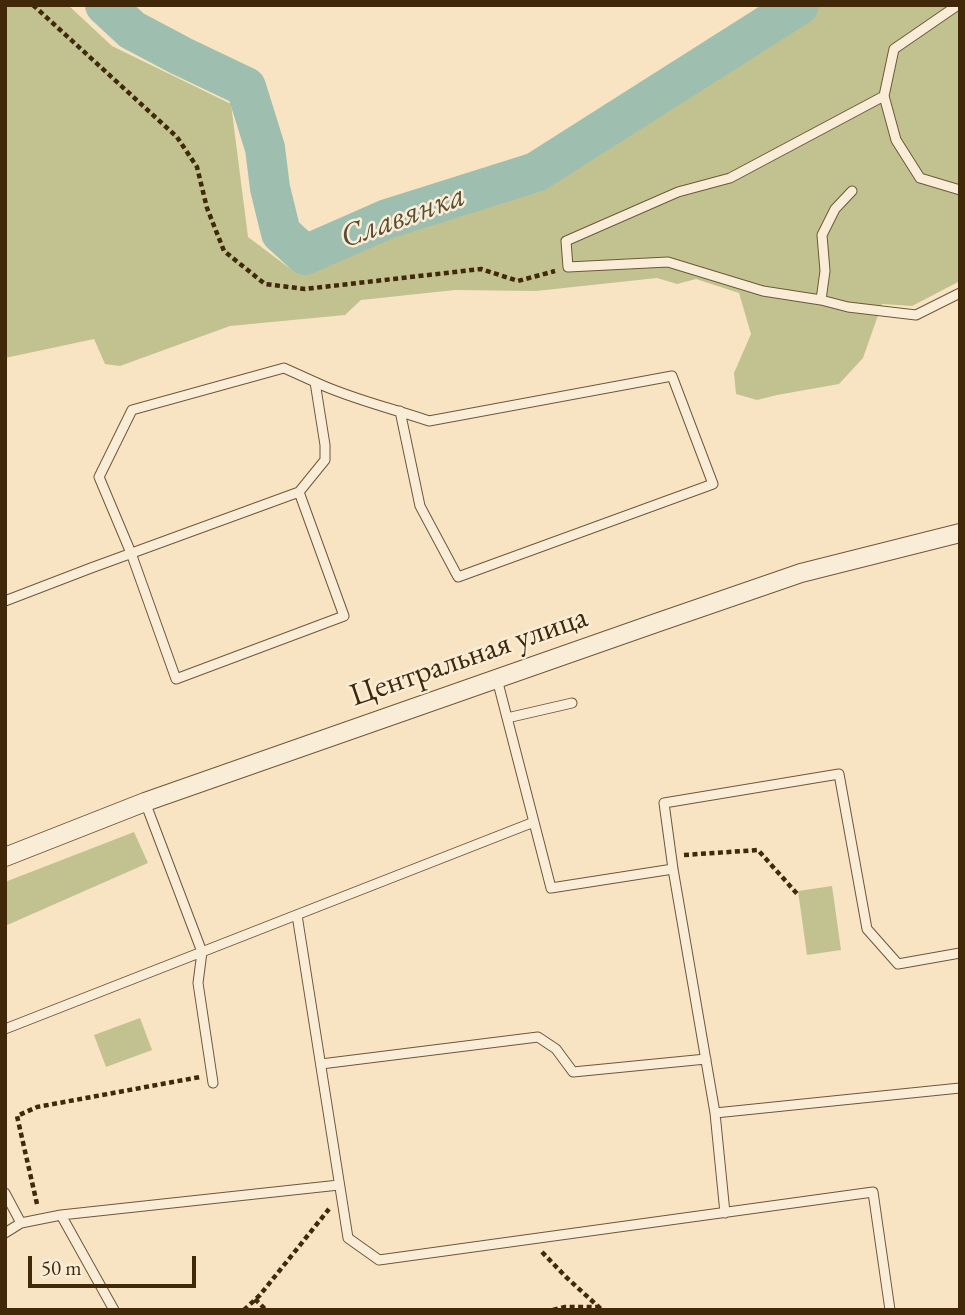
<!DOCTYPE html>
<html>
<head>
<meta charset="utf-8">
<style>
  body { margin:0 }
  #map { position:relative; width:965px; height:1315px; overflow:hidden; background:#f8e4c3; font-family:"EB Garamond",serif }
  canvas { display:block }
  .frame { position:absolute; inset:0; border:7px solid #412809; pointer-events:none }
  .scale { position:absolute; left:28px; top:1256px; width:168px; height:32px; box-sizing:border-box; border:4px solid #412809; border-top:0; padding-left:9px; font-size:21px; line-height:24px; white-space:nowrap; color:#412809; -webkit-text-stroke:5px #faedd8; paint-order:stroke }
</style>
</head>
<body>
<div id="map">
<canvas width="965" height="1315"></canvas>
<div class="frame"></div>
<div class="scale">50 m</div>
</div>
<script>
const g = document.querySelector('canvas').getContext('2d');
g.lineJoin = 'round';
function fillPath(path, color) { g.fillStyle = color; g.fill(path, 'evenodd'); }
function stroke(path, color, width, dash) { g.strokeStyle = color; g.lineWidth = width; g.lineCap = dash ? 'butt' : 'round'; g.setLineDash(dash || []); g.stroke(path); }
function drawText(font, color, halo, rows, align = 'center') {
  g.font = font + ' "EB Garamond",serif'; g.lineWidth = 5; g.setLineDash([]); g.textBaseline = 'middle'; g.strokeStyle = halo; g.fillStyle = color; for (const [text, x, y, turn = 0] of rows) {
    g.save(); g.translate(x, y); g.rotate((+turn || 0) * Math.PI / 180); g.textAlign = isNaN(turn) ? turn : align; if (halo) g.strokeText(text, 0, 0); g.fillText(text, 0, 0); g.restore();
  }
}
fillPath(new Path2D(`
  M5,5H68L112,46L231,104L248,237L292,270L328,260L392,233L451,215L508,192L565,162L774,34L814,5H960V281L912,306L882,304L863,358L839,384L777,395L757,400L736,394L734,373L751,334L739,293L696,279L677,284L657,278L536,291L455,290L361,300L345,315L230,326L120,366L105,364L94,339L5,358Z
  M134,832L148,863L5,926V882Z
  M832,886L841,950L807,955L798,891Z
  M140,1018L152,1050L106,1067L94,1035Z`), '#c2c290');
stroke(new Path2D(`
  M105,5L132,30L181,56L246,87L265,148L270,188L281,233L305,255L387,219L536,172L799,5`), '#9ebfaf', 40);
const service = new Path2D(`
  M958,5L894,49L884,96L896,140L920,178L960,190
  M884,96L730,178L678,192L566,241L568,267L668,262L763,291L821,300L848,307L916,315L960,293
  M821,300L825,271L822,235L835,209L852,191
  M315,382C351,399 391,408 429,421L672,376L713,484L458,577L420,506L400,411
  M5,601L91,568L299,492L325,460V445L315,382L284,368L132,410L99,477L131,553L176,679L344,616L299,492
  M497,679L551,888L673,869
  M507,718L572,703
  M145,802L202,952L198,983L213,1083
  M297,915L348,1238L379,1260L873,1192L890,1310
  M5,1029L534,822
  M321,1064L538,1037L556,1049L573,1072L706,1059
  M715,1113L960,1088
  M5,1193L21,1223
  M725,1213L715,1113L673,869L664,803L839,774L867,929L898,964L960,953
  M61,1215L114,1310
  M5,1233L21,1223L61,1215L339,1185`);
const minor = new Path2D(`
  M5,857L145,802L656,623L801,573L960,533`);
stroke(service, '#6f5738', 11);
stroke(minor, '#6f5738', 20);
stroke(new Path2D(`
  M33,5L177,137L197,167L207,208L224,251L265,284L305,289L481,269L518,281L555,271
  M684,855L758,850L799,896
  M37,1204L17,1116L37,1107L200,1077
  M542,1252L566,1277L602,1310
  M255,1299L266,1310
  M244,1310L260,1295L329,1209
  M553,1310L565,1307H598`), '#412809', 4.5, [5, 3.5]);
stroke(service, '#faedd8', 9);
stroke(minor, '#faedd8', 18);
drawText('32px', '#412809', '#faedd8', [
  ["Центральная улица",469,657,-19]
]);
drawText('italic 33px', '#584e32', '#faedd8', [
  ["Славянка",403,217,-20]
]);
</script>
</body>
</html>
